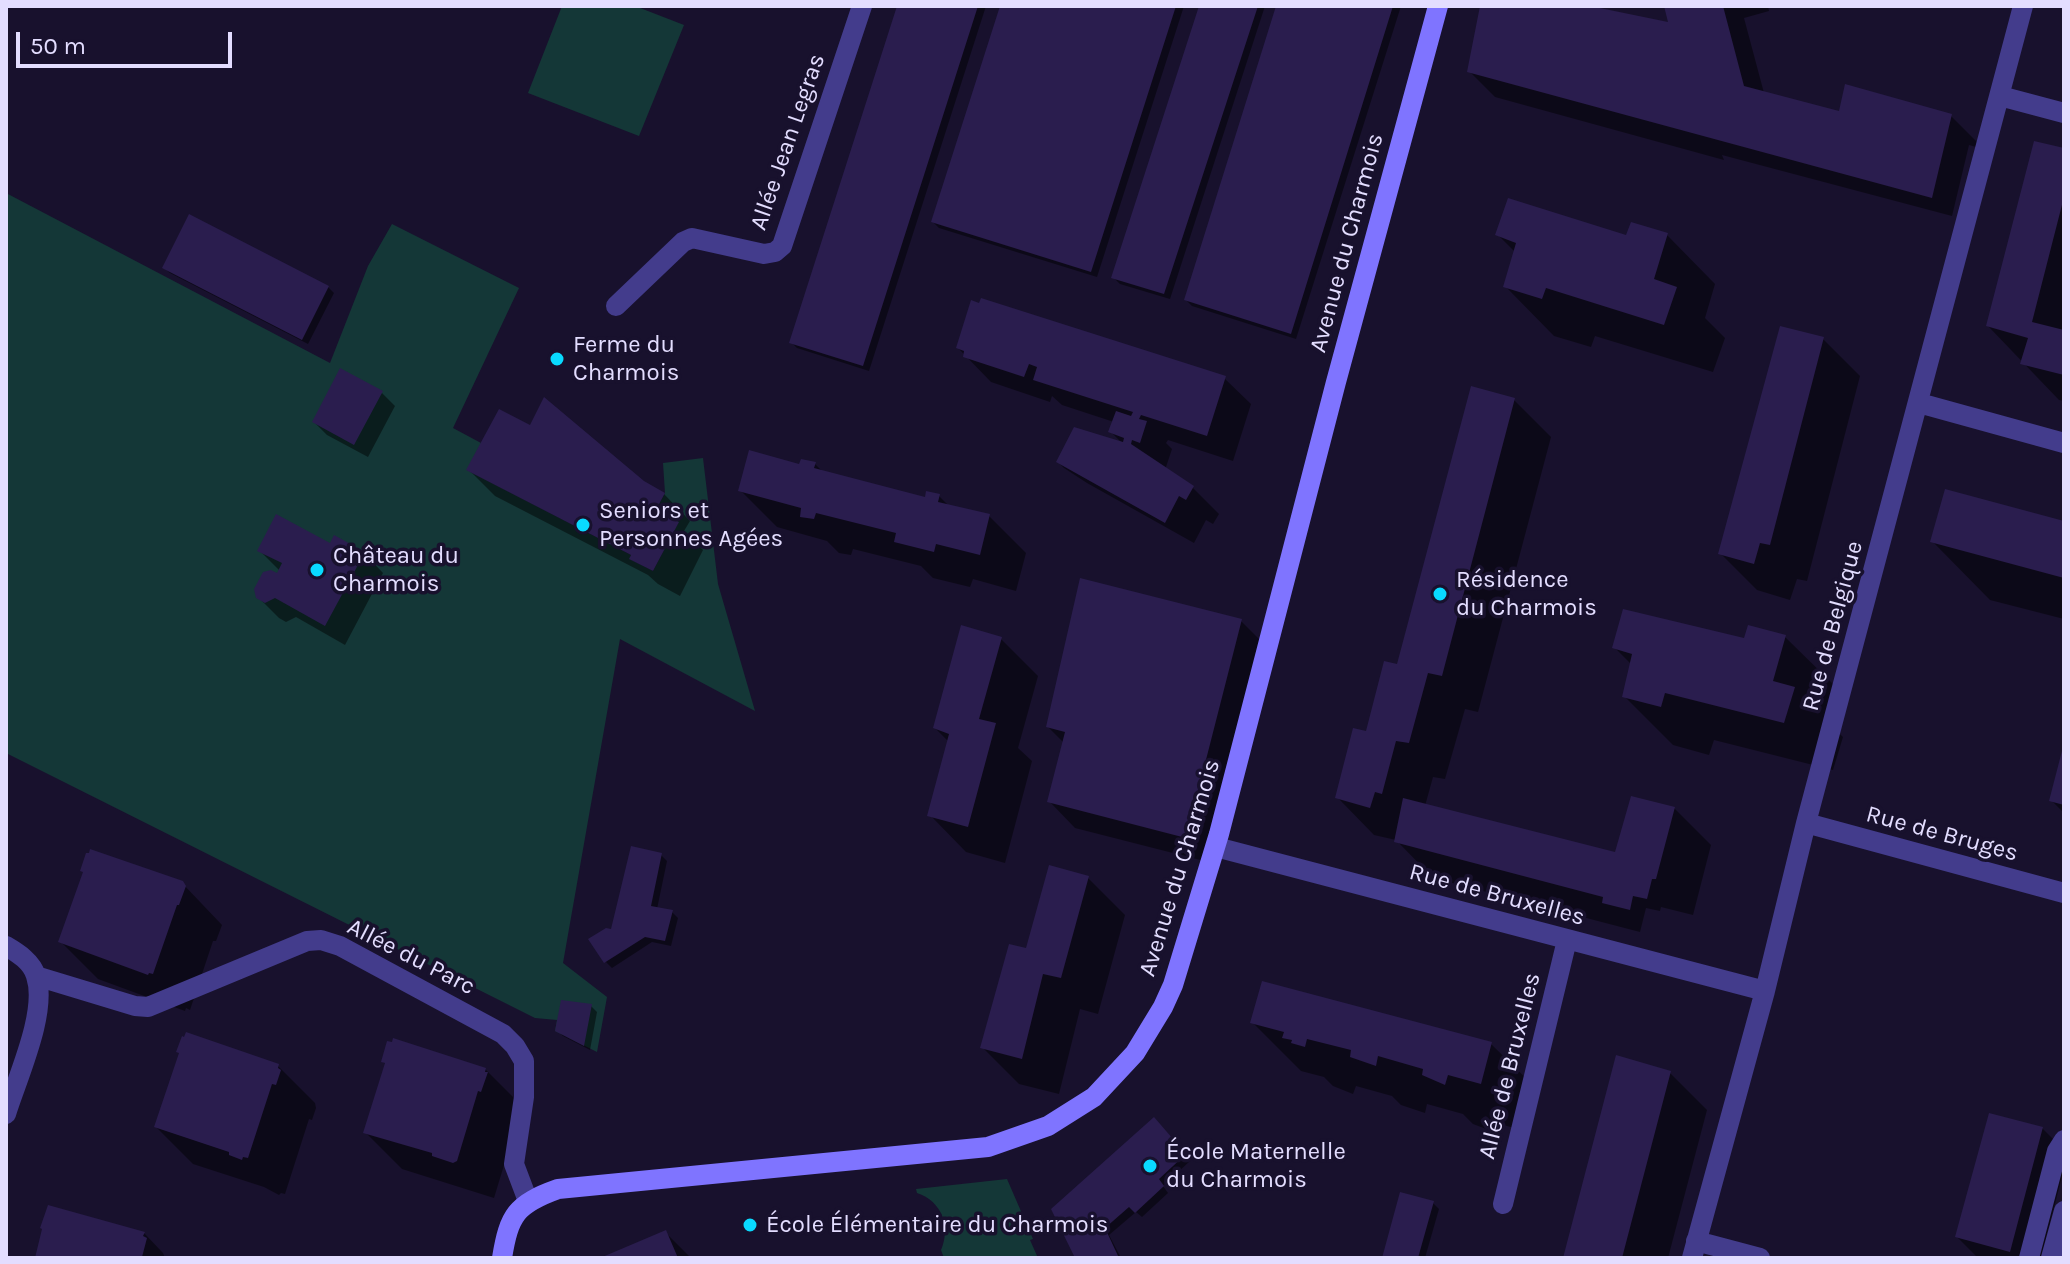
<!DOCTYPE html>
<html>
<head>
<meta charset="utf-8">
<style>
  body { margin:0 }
  #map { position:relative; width:2070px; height:1264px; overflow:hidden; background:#18112d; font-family:Karla,sans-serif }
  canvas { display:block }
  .frame { position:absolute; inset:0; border:8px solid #e3ddff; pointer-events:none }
  .scale { position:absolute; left:16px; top:32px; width:216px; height:36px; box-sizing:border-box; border:4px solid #e3ddff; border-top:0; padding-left:10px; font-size:24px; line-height:28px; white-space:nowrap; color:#e3ddff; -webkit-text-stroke:6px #18112d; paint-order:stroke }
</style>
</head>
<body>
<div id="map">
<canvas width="2070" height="1264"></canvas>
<div class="frame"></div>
<div class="scale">50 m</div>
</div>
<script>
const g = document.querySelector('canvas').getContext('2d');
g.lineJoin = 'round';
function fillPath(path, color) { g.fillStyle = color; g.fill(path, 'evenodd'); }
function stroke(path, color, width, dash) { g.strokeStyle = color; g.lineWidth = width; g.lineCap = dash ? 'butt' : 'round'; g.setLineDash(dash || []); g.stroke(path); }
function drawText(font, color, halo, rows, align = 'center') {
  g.font = font + ' Karla,sans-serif'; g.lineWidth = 7; g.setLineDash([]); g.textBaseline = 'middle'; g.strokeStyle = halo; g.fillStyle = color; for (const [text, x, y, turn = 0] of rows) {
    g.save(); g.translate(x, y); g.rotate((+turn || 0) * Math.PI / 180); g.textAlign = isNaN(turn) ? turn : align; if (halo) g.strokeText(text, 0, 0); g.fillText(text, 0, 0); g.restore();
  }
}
fillPath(new Path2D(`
  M562,6H635L684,25L639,136L528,93Z
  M6,193L330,363L368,266L392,224L519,288L453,428L481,443L467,470L631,555L630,559L653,571L678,523L656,510L665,493L663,463L703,458L718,584L755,711L620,639L563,963L607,997L597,1052L555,1031L557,1020L535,1018L6,753Z
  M1007,1179L1033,1239L1030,1240L1038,1258H944L941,1250C951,1227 942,1201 917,1193L916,1189Z`), '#143737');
fillPath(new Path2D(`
  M899,6H986L869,371L797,348L791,342Z
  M1002,6H1184L1097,277L939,228L933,222Z
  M1201,6H1265L1170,299L1120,284L1114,278Z
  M1278,6H1401L1296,339L1192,306L1186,300Z
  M1482,6H1580L1673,29L1666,6H1768L1769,11L1744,18L1764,93L1840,113L1951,116L1977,142L1976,147L1969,145L1952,216L1722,155L1724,160L1495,97L1469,71Z
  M2064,150V401L2059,400L1988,326Z
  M1498,235L1627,237L1667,235L1715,284L1705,318L1725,338L1713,372L1595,336L1591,347L1554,336L1506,287L1516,253Z
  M164,268L328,287L334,293L308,344L170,273Z
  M1823,339L1860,376L1807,581L1797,579L1790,600L1757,590L1720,553Z
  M958,348L1224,378L1251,404L1233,461L1168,440L1166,443L1172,449L1165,470L1193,488L1219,514L1213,524L1206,520L1194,543L1087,483L1064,468L1058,462L1124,445L1111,432L1114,422L1062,405L1052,396L1050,402L991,382Z
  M382,393L395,406L368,457L327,435L314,422Z
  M1514,400L1551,437L1478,712L1465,709L1445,779L1433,777L1425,806L1616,855L1674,808L1711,845L1693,915L1661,907L1660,911L1646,908L1640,932L1433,878L1396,840L1374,835L1338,798L1399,667Z
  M815,464L823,472L926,499L939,496L949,506L989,516L1026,553L1016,591L973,579L970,587L933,578L921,566L853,549L851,555L839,553L827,541L777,527L740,490L801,467Z
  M469,470L643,483L664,494L690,521L684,531L703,550L680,596L658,584L648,575L495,496Z
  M2064,523V619L1990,600L1933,542Z
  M331,545L364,553L383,573L345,645L296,617L286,622L279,618L258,597L280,571L259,550Z
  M1241,621L1267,647L1212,863L1075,828L1049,801L1064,743L1048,727Z
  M1785,637L1834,685L1824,719L1843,737L1833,770L1714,740L1709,755L1673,745L1624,696L1632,665L1615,648Z
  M1001,639L1038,676L1018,748L1032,761L1005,863L966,852L930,815L949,742L935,728Z
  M2064,752V813L2051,800Z
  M661,855L667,861L657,909L672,912L678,918L671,946L652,942L612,968L606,962L613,932Z
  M1088,878L1125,915L1098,1014L1080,1009L1059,1094L1019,1084L982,1047L1028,950Z
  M182,883L222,925L216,941H213L190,1010L186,1008L185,1011L98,979L61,942Z
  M591,1006L597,1012L590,1050L563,1036L557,1030Z
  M1252,1022L1491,1044L1540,1092L1529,1132L1496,1123L1494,1132L1473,1124L1463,1114L1427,1104L1425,1113L1401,1105L1392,1096L1356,1086L1353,1094L1333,1086L1324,1077L1301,1071Z
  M383,1062L485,1069L522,1106L494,1198L402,1169L365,1132L387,1065Z
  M278,1066L315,1103L316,1108L312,1120L309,1119L285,1194L281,1193L279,1195L264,1187L193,1164L156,1127Z
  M1670,1073L1707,1110L1668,1258H1565Z
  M1160,1126L1190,1161L1163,1186L1168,1193L1142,1217L1136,1212L1109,1235L1121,1258H1077Z
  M2042,1128L2064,1150V1169L2041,1258H1978L1957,1237Z
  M1433,1203L1439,1209L1425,1258H1384Z
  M44,1230L144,1233L163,1253L165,1258H36Z
  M666,1233L691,1258H605Z`), '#0007');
fillPath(new Path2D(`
  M897,6H978L863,366L789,343Z
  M1000,6H1176L1091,272L931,222Z
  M1199,6H1258L1164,294L1111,278Z
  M1276,6H1393L1291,334L1184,300Z
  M1480,6H1590L1668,22L1664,6H1723L1744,86L1839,111L1845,84L1952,114L1932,198L1467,72Z
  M2034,141L2064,148V197L2032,322L2064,330V375L2020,364L2028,338L1986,326Z
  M1508,198L1626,235L1631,222L1668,233L1654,279L1677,287L1664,325L1546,288L1542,299L1503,287L1516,243L1495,235Z
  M189,214L329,286L302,340L162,268Z
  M981,298L1226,376L1207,436L1141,415L1139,419L1147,421L1140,443L1132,440L1131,444L1194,486L1186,500L1179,496L1165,523L1056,462L1074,427L1123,442L1124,438L1108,432L1116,411L1131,416L1133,412L1033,380L1037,367L1029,364L1024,377L963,357L964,351L956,348L971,300L979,303Z
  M1780,326L1824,337L1770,545L1760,543L1754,564L1718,554Z
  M340,368L383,391L354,445L312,422Z
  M1471,386L1515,398L1442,676L1428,673L1409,743L1396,741L1382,794L1375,792L1370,808L1335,798L1353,728L1366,731L1384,661L1397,664Z
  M544,397L644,481L665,493L656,510L679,522L653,571L629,559L631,555L466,470L499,409L530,425Z
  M749,450L799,464L801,459L816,462L814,468L925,497L926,491L940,494L938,502L990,514L980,555L936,544L934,552L894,542L896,533L816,513L814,519L800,517L801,508L738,491Z
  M1945,489L2064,521V578L1930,542Z
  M276,514L330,543L334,535L365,552L325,626L275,598L265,603L256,598L254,589L263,572L271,570L277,573L282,563L257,551Z
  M1080,578L1242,619L1186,838L1047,802L1065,732L1046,727Z
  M1623,609L1744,638L1748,625L1786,635L1773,681L1795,687L1784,723L1665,693L1661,707L1622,697L1632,654L1612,648Z
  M961,625L1002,637L979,719L996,723L968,827L927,816L949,734L933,728Z
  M2063,747L2064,748V805L2049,801Z
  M1631,796L1675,807L1656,879H1652L1647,899L1633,896L1630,910L1602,903L1603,897L1394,842L1403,798L1615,852Z
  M631,846L662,853L651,906L673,910L665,941L645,937L604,963L588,939L606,928L611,929Z
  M90,849L183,881L186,886L179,905H177L153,974L149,973L148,975L58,942L83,872L80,871L86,853H89Z
  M1049,865L1089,876L1061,978L1043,974L1022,1059L980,1048L1009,944L1026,948Z
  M1262,981L1492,1042L1481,1084L1448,1075L1445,1085L1422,1075L1423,1069L1378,1056L1376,1066L1350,1057L1351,1050L1307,1039L1305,1047L1291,1043L1292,1040L1282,1038L1284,1032L1250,1023Z
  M561,1000L592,1004L584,1046L555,1031Z
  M186,1032L279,1064L278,1068L281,1070L276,1085L272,1084L248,1158L243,1157L242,1160L229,1155V1152L154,1127L179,1053L176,1052L182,1036L184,1037Z
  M393,1038L486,1068L485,1072H488L481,1092L478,1091L457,1161L453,1163L432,1156V1153L363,1133L385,1063L381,1062L387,1041L392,1042Z
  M1616,1055L1671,1071L1622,1258H1563Z
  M1989,1113L2043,1127L2010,1252L1955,1237Z
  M1154,1117L1186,1154L1159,1179L1164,1186L1135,1213L1129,1207L1105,1228L1119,1258H1075L1051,1209Z
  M1400,1192L1434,1201L1418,1258H1382Z
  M48,1205L145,1232L143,1236L147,1238L142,1257L35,1258L42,1229L40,1228Z
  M666,1230L678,1258H600Z`), '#2a1d4e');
stroke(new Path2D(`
  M2000,96L2064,113
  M616,306L683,242L692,238L764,254L775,252L782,246L862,6
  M1919,403L2064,443
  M1806,823L2064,893
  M1216,847L1765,991
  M6,946C18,953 32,962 36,976C48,1012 17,1078 6,1114
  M36,976L135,1006L148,1007L307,941L321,940L340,946L503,1034L515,1046L524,1061V1097L514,1164L528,1201
  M1503,1204L1567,940
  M1696,1241L1760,1258
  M1692,1258L1765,991L1806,823L2023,6
  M2029,1258L2057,1151L2064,1140
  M2051,1258L2064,1211`), '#433c8c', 20);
stroke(new Path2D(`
  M502,1258C509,1215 516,1204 558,1189L988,1147L1048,1126L1094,1097L1135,1053L1163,1007L1173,985L1219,834L1336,382L1438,6`), '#7f74ff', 20);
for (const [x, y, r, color] of [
  [557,359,8,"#09daff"],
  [583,525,8,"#09daff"],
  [317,570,8,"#09daff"],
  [1440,594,8,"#09daff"],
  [1150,1166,8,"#09daff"],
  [750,1225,8,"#09daff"]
]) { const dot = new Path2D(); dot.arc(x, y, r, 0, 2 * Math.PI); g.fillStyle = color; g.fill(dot); stroke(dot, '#18112d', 3); }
drawText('24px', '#e3ddff', '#18112d', [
  ["Allée Jean Legras",788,142,-71],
  ["Avenue du Charmois",1347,243,-75],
  ["Rue de Belgique",1833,626,-75],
  ["Rue de Bruges",1942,834,15],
  ["Avenue du Charmois",1180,868,-73],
  ["Rue de Bruxelles",1497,895,15],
  ["Allée du Parc",411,957,27],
  ["Allée de Bruxelles",1510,1066,-76]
]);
drawText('24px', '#e3ddff', '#18112d', [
  ["Ferme du",573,345],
  ["Charmois",573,373],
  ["Seniors et",599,511],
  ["Personnes Agées",599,539],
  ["Château du",333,556],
  ["Charmois",333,584],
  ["Résidence",1456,580],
  ["du Charmois",1456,608],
  ["École Maternelle",1166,1152],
  ["du Charmois",1166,1180],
  ["École Élémentaire du Charmois",766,1225]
], 'left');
</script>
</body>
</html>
